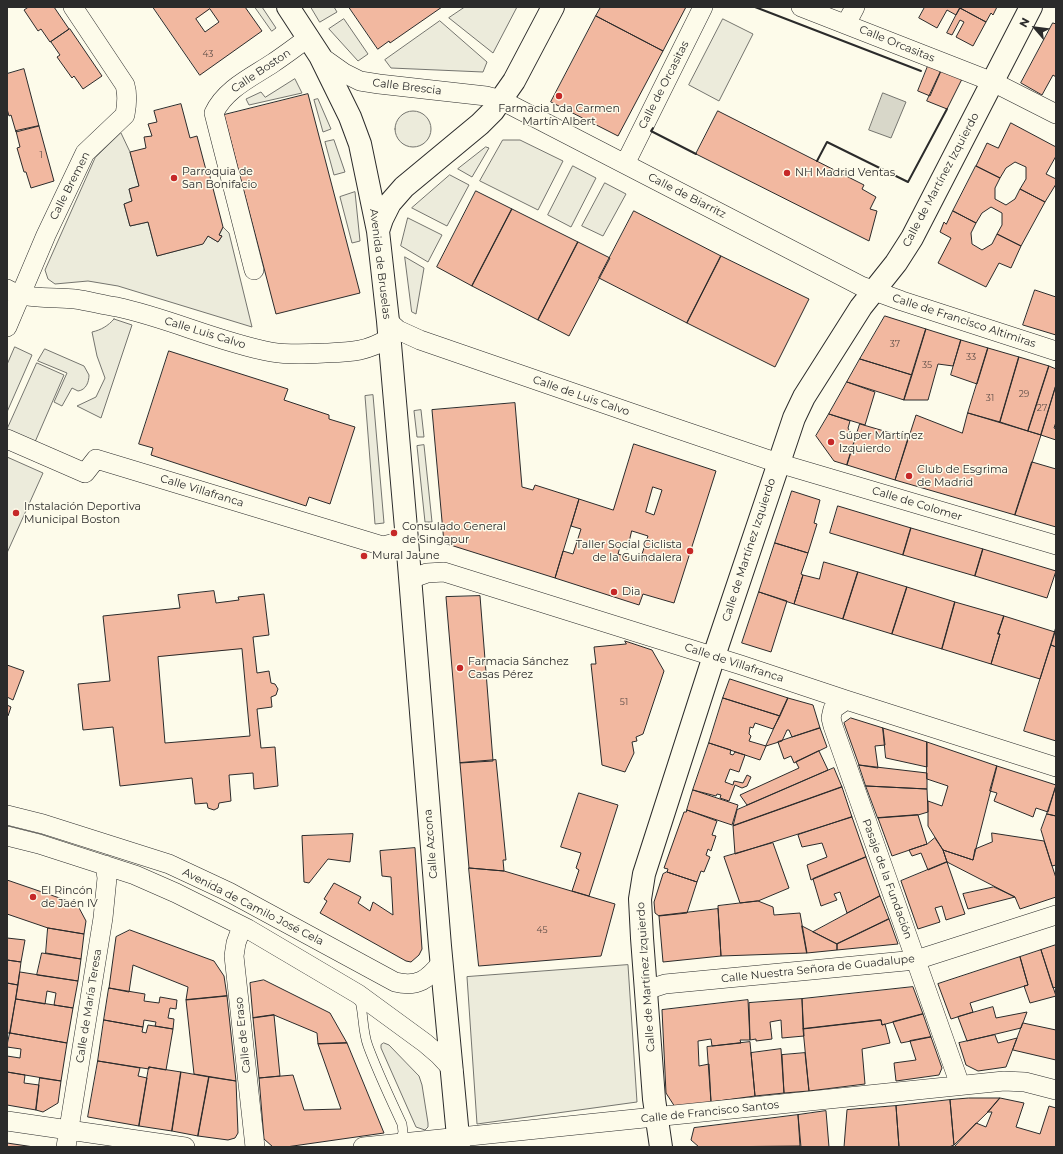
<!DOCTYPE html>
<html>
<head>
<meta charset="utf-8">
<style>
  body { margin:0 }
  #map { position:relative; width:1063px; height:1154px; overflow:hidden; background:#fdfbea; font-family:Montserrat,sans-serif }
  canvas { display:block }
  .frame { position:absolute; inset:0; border:8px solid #2b2b2b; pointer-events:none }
  .north { position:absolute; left:1015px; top:8px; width:40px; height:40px; -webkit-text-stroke:3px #fdfbea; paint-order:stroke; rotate:298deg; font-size:11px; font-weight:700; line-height:16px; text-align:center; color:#2b2b2b }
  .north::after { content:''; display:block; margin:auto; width:14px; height:18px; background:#2b2b2b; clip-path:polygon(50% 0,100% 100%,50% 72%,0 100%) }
</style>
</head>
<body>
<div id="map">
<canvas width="1063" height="1154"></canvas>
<div class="frame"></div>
<div class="north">N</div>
</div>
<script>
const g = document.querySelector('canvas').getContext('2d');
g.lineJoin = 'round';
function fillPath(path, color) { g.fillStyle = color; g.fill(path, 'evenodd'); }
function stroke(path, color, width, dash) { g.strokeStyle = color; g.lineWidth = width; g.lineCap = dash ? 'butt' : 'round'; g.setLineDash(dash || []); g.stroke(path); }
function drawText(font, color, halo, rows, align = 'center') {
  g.font = font + ' Montserrat,sans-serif'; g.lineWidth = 3; g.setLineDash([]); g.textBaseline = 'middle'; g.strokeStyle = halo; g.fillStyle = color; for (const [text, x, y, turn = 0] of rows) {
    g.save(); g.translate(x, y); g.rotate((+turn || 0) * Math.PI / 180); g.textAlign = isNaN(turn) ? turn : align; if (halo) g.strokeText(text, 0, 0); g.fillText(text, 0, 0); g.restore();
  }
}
const green = new Path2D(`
  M255,7H262L276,28L272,31Z
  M311,7H334L337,12L320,22Z
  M465,7H517L493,53L449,18Z
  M344,19L368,54L358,61L329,29Z
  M723,19L753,34L719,101L689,85Z
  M440,21L487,62L483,72L391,68L385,60Z
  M295,79L302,93L249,105L246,99L261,92L265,97Z
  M318,99L331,129L323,132L314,100Z
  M395 129a18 18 0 1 1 36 0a18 18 0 1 1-36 0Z
  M121,133L130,152L139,186L129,189L132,201L124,204L130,226L148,222L157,256L202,244L208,236L218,242L222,236L219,235L223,227L229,233L252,327L118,286L88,281L55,284L48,279L45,270L95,158Z
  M334,140L345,172L334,175L325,142Z
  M503,140H520L563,161L538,210L480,181Z
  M486,147L489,148L472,177L458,169Z
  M573,166L596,178L571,227L548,215Z
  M450,175L469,185L447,226L412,208Z
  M605,183L626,194L603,236L582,226Z
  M355,192L360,241L352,243L340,197Z
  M408,218L442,235L428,262L401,246Z
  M405,257L424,268L416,314L412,312Z
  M114,319L132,325L101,418L77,406L96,397L105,378L97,356L92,332C101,330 108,326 114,319Z
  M15,347L32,355L7,412V365Z
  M45,349L84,366L89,375C89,382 86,390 78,391L72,388L62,406L54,402L67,373L38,361Z
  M37,363L64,375L35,442L7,430Z
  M373,395L384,523L375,524L365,396Z
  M421,410L424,437H417L414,411Z
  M424,445L432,522H425L417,446Z
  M7,457L43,473L7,553Z
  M628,965L637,1102L477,1124L467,977Z
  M384,1043L389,1045L419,1076L422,1085L428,1123V1127L425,1130L416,1127L381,1048V1045Z`);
fillPath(green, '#ecebdb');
stroke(green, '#74746e', 1);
const water = new Path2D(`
  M883,93L906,102L891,138L869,130Z`);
fillPath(water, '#d8d7c9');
stroke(water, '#74746e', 1);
const building = new Path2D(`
  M26,7H54L69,29L50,42L41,29L38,31L24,10L27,8Z
  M153,7H245L262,31L200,75ZM210,9L219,22L205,32L196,19Z
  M349,7H442L390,43L389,41L378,49Z
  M601,7H686L663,51L596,16Z
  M925,7H957L960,8L956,15L947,10L937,28L919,18Z
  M961,7H997L993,15L991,13L986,22L960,8Z
  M960,8L986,22L973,46L956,37L964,22L960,20L952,35L947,33Z
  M596,16L663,51L618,136L551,102Z
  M1053,23L1056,24V77L1053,75L1042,95L1021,83Z
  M70,29L102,76L83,89L74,76L72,78L57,57L60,55L51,42Z
  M928,66L941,71L930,96L918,91Z
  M24,69L39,126L16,132L11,115L9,116L7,109V74Z
  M941,71L962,79L947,109L927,101Z
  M308,94L360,293L276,314L224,115Z
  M181,104L190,138L197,136L206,170L208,169L223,227L219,235L222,236L218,242L208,236L203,244L157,256L148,222L130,226L124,204L132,201L129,189L139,186L130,152L146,148L144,137L152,136L148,124L157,122L154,111Z
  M718,111L864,185L862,189L876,197L870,209L877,211L869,241L696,154Z
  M1011,123L1056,147V156L1046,174L1056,179V184L1045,202L1020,189L1026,179V167L1015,162L1006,168L1000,178L976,166L987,143L998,148Z
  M39,126L54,181L31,188L26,172H24L17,148L20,147L16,131Z
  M976,166L1000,178L995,188V199L1006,205L1015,199L1020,189L1045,202L1021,246L997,234L1002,225V213L991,207L982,213L976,223L953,211Z
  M476,191L512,209L472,286L437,267Z
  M512,209L578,242L538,320L472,286Z
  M634,211L721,256L687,323L599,278Z
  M953,211L976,223L971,233L972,244L982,250L992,244L997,234L1021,246L1011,268L999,263L986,287L938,263L951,238L940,232L944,222L946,224Z
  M578,242L610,258L569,336L538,320Z
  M721,256L809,299L775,367L687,323Z
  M1035,290L1056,297V335L1023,325Z
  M885,316L926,329L912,375L860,359Z
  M926,329L961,340L953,366L938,364L928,400H904Z
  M961,340L988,348L977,384L951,375Z
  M988,348L1019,357L1000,422L968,413Z
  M169,351L288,389L284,400L329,415V419L355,427L330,504L309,497L306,506L151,455L153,448L139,444Z
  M1019,357L1049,366L1028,431L1000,422Z
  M860,359L912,375L904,400L847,382Z
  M1049,366L1056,369V385L1041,435L1028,431Z
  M847,382L875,392L865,425L829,414Z
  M1056,385V422L1054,428L1056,429V440L1041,435Z
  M515,403L522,487L533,490L535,485L579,499L555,578L444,543L432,410Z
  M968,413L1041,435L1015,515L895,480L916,415L962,433Z
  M829,414L850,421L848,428L851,434L856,436L847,465L834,461L816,436Z
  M860,424L908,438L895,480L847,465Z
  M634,444L716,471L674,603L643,594L639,605L555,578L563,551L573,554L581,529L571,526L579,499L613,510ZM653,487L662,490L654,515L646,512ZM632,531L648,536L642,554L645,555L643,562L618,554L620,547L627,549Z
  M1032,462L1056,469V527L1015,515Z
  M792,491L820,500L814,523L817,524L808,553L775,543Z
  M838,506L911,528L903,555L830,533Z
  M911,528L983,549L975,576L903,555Z
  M775,543L808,553L801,574L803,575L794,604L759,592Z
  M983,549L1056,571L1047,598L975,576Z
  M824,562L858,572L843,619L794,604L803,575L819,579Z
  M858,572L907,587L892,634L843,619Z
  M907,587L955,602L942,649L892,634Z
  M214,591L216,603L239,600L238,597L264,594L269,635L253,637L257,673L269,671L271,683L275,684L278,689L276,695L271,697L272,707L257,709L261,748L275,747L278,786L254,789L253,773L229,775L231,801L219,803L218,808L214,810L208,808L207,803L195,804L192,778L120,786L113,727L83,730L78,684L110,681L103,616L180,608L178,595ZM242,649L250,736L165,743L158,657Z
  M759,592L787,601L771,652L742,643Z
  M480,596L493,761L460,763L446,597Z
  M955,602L1004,616L998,634H1000L991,664L942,649Z
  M1004,616L1055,632L1040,679L991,664L1000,634H998Z
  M1056,627V647L1051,645Z
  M625,641L652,650L664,671L643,734L636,737L637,741L632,742L634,753L625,772L602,765L591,664H596L594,647L626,644Z
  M1051,645L1056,647V741L1024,731Z
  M7,665L24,671L13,700L7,697Z
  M730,679L788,698L780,716L723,698Z
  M723,698L780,716L773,729L755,723L753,728L750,727L749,734L751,736L749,741L766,746L760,760L709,743Z
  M788,698L813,705L820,728L792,737L789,730H787L782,741L766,746Z
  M7,705L11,707L8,716H7Z
  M851,718L883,728L885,745L875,746L878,768L859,765L844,723Z
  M820,728L827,747L794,763L791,756L784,759L778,742Z
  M883,728L927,742V767L886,758Z
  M927,742L997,766L973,860L943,850L928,826V801L942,806L948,786L927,779Z
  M709,743L731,750L730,754L733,755L735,752L745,755L739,772L730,769L725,782L733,785L734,781L743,783L747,775L751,777L747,786L742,788L735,785L729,801L720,798L721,795L717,794L716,796L693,790Z
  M819,751L828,770L747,805L740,795L799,768L796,762Z
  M496,760L506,860H503L504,871L469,868L460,763Z
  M859,765L927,773V789L866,786Z
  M997,766L1056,785L1048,812L1036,808L1033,817L994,801L997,793L990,791Z
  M834,768L842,787L733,826L737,810Z
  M866,786L927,789L928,812L918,815L878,818Z
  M1056,786V816L1047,814Z
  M842,787L852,817L735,854L733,826Z
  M693,790L738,805L732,825L687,810Z
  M579,793L618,805L589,896L572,891L579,870L576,868L581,853L561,847Z
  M687,810L717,821L712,835L716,836L711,851L708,849L706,855L710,857L704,872L701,871L697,882L667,872L668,869L664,868L684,812H686Z
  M1047,814L1056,816V865L1052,866L1041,830Z
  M918,815L927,844L892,856L878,818Z
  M852,817L866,857L811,880L807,865L827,857L822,843L802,847L798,835Z
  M992,833L1044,841L1056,878V897L1020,909L1015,897L947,862L943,850L973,860L975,849L992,842Z
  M353,834L350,862L328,859L309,883L304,882L302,836Z
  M935,838L943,850L947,862L928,870L921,853L912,856L909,850L927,844Z
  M773,843L789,888L758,901L740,903L724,857Z
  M415,848L422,949L419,955L411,962L406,961L320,913L327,901L324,899L334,883L361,897L358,903L370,911L373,902L393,915L391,877L382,876L380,851Z
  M866,857L880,896L847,913L840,892L834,894L837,900L821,906L813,879Z
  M947,862L965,914L946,920L942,906L935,908L940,922L918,929L901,881Z
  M469,868L504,871L615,904L601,956L479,966Z
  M667,872L697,882L687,913L659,916L655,913L654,902L663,874Z
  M7,880L77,904L86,921L84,934L48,928L7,914Z
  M994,887L1015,897L968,909L963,894Z
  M880,896L889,919L837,944L813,932Z
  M758,901L773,907L774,915L800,913L807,953L721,956L718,906Z
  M718,909L721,956L663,962L659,916Z
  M889,919L898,944L837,950V944Z
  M802,926L837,944V950L807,953Z
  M48,928L84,934L81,959L46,953Z
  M130,930L214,961L224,976L227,996L186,1000L188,987L133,965L129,992L109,988L116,937Z
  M7,938L25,940L21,962L7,960Z
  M1056,945V987L1053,988L1041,950Z
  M1041,950L1056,996L1030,1003L1024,986L1028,985L1020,957Z
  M42,953L81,959L78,981L37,975Z
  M1020,957L1028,985L970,1003L973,1012L951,1019L938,984Z
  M7,960L21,962L18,985L7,983Z
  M20,972L78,981L73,1008L54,1005L56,993L47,991L45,1004L16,999Z
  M264,980L330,1013L347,1043L318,1044L317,1033L274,1015L253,1018L250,983Z
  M7,983L18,985L10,1033H7Z
  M913,987L923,1014L882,1025L881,1020L803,1029L802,999Z
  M109,988L145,994L144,1001L159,1003L160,997L177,1000L176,1009L170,1008L168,1018L174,1019L173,1029L155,1026L156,1022L144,1020L143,1027L104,1020Z
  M227,996L236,1081L194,1074L186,1000Z
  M16,999L73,1008L67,1043L10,1033Z
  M802,999L804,1036L782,1038L781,1020L770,1022L772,1039L756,1041V1039L750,1040L749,1003Z
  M748,1000L750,1040H740L741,1043L712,1046L711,1039L698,1041L699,1066L709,1064L711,1102L675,1107L666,1093L662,1010Z
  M993,1007L996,1018L1027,1012L1021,1028L967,1041L958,1017Z
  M923,1014L931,1037L901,1043L893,1022Z
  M274,1015L280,1076L259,1078L253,1018Z
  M104,1020L143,1027L142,1032L146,1033L148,1025L173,1029L166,1070L149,1067V1069L98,1061Z
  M881,1020L882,1025L885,1024L890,1043L862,1049L865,1084L809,1091L803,1029Z
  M1023,1023L1056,1030V1060L1013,1050Z
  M10,1033L67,1043L61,1081L7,1072V1056L20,1058L21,1049L7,1047Z
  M995,1035L998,1043L1017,1038L1006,1067L978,1071L966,1065L959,1043Z
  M931,1037L942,1068L939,1075L896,1081L894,1063L916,1060L910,1041Z
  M750,1042L755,1096L711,1102L707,1047Z
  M347,1043L384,1133L286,1147H273L264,1139L259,1078L293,1075L304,1110L341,1109L318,1044Z
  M781,1049L784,1093L755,1096L751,1053Z
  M805,1053L809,1091L784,1093L782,1055Z
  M98,1061L140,1068L138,1076L147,1078L139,1126L88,1117Z
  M149,1067L181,1072L172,1131L139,1126Z
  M7,1072L25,1075L24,1083L39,1085L36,1110L7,1105Z
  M181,1072L209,1077L198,1136L172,1131Z
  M209,1077L236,1081L238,1133L235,1138L228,1140L198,1136Z
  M40,1078L61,1081L58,1103L43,1112L36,1110Z
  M969,1098H1000L988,1112L954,1145L950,1100Z
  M1000,1098L1024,1103L1016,1127L1040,1134L1049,1106L1056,1108V1147H954L976,1123L986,1127L992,1112H988Z
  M950,1100L954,1145L949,1147H899L896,1106Z
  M896,1106L899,1147H844L847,1110Z
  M826,1111L829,1147H801L798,1115Z
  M798,1115L800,1146L699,1147L691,1140L694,1128Z
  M7,1143L34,1147H7Z`);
fillPath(building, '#f2b8a0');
stroke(building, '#2b2b2b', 1);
const lane = new Path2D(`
  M359,997C364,1013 362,1030 368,1046C378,1073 390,1098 402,1124L403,1132L400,1143`);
const street = new Path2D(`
  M801,7L993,82L1056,114
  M846,24L855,7
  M320,56L344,73L360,81L379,84L486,96L501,100L861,286L902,301L1056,351
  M625,164L703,7
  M254,270L214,113C225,89 252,77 273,63C285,55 297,46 309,37
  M7,289C25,300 54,297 75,299C89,301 103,305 117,307C169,318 218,342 271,352C289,355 307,354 325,353C351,352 366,352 389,338
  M388,321L398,330L420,340L675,428L778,463L1056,545
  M7,327L46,235L85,153L125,115C127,104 128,95 125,85L73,7
  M7,439L85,473L96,459L383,546L407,540
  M410,579L427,573L444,572L741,665L846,700L1056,767
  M846,700L833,709L831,718L833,726L960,1085
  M7,815L43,824L169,864L229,892L395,982C418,988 428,979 442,962
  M7,836L39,844L135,875L176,893L248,929L358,994L425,1043L439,1055L453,1070
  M248,929L240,932L236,943L234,956L255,1147
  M646,990L665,984L916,960L1056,915
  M7,1121L185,1147
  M66,1147L103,918L107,878L105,865
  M363,1147L1004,1081L1025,1082L1056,1090`);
const secondary = new Path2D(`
  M288,7L320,56L350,117L360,144L378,231L388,321L407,540L440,946L459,1147
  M378,231L382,219L390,203L404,187L480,124L493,111L514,81L553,7
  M661,1147L654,1099L642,938L640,899L644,874L714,656L794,418L804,397L861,307L896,263L912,238L1031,7`);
stroke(lane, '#2b2b2b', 10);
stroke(street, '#2b2b2b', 20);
stroke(secondary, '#2b2b2b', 24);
stroke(lane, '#fdfbea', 9);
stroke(street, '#fdfbea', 19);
stroke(secondary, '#fdfbea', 22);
stroke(new Path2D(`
  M755,7L921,71
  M653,128L651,131L696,154
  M817,161L827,142L908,182L947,109`), '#2b2b2b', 2);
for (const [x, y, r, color] of [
  [559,96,4,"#c62828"],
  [787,173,4,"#c62828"],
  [174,178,4,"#c62828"],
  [831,442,4,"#c62828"],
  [909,476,4,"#c62828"],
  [16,513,4,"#c62828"],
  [394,533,4,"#c62828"],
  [690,551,4,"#c62828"],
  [364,556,4,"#c62828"],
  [614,592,4,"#c62828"],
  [460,668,4,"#c62828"],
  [33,897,4,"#c62828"]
]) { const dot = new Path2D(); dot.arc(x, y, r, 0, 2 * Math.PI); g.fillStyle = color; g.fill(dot); stroke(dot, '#fdfbea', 1.5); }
drawText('9px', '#5d4e48', null, [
  ["43",208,54],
  ["1",41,155],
  ["37",895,344],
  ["33",971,357],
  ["35",927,365],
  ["29",1024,394],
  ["31",990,398],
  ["27",1042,408],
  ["51",624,702],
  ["45",542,930]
]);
drawText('11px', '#2b2b2b', '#fdfbea', [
  ["Calle Orcasitas",897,44,22],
  ["Calle Boston",261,71,-34],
  ["Calle de Orcasitas",664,85,-63],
  ["Calle Brescia",407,87,7],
  ["Calle de Martínez Izquierdo",941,180,-62],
  ["Calle Bremen",70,186,-63],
  ["Calle de Biarritz",687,196,27],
  ["Avenida de Bruselas",380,264,83],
  ["Calle de Francisco Altimiras",964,321,18],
  ["Calle Luis Calvo",205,333,17],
  ["Calle de Luis Calvo",581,396,19],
  ["Calle Villafranca",202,491,17],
  ["Calle de Colomer",917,504,17],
  ["Calle de Martínez Izquierdo",749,550,-72],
  ["Calle de Villafranca",734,663,18],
  ["Calle Azcona",431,844,-95],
  ["Pasaje de la Fundación",887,879,70],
  ["Avenida de Camilo José Cela",253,907,27],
  ["Calle Nuestra Señora de Guadalupe",818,969,-6],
  ["Calle de Martínez Izquierdo",646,977,-94],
  ["Calle de María Teresa",89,1006,-81],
  ["Calle de Eraso",243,1035,-96],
  ["Calle de Francisco Santos",710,1112,-6]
]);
drawText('11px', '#2b2b2b', '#fdfbea', [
  ["Farmacia Lda Carmen",559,109,"center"],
  ["Martín Albert",559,122,"center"],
  ["Parroquia de",182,172],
  ["San Bonifacio",182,185],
  ["NH Madrid Ventas",795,173],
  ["Súper Martínez",839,436],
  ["Izquierdo",839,449],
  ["Club de Esgrima",917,470],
  ["de Madrid",917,483],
  ["Instalación Deportiva",24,507],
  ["Municipal Boston",24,520],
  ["Consulado General",402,527],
  ["de Singapur",402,540],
  ["Taller Social Ciclista",682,545,"right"],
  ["de la Guindalera",682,558,"right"],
  ["Mural Jaune",372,556],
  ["Dia",622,592],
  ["Farmacia Sánchez",468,662],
  ["Casas Pérez",468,675],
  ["El Rincón",41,891],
  ["de Jaén IV",41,904]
], 'left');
</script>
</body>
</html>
